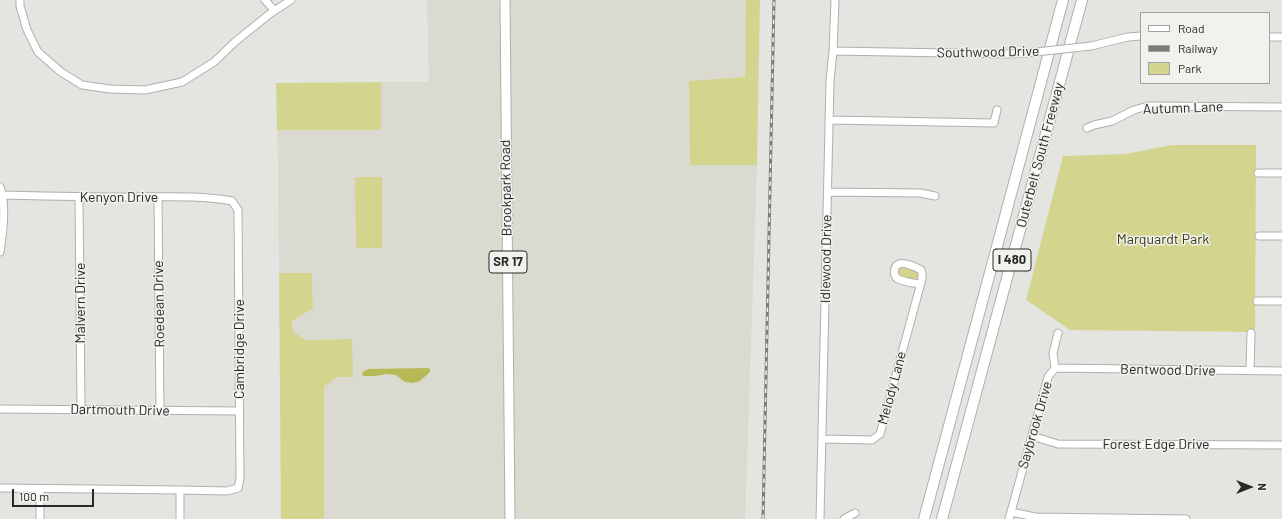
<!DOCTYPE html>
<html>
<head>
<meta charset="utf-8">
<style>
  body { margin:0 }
  #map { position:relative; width:1282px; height:519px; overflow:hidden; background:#e4e4e1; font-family:Barlow,sans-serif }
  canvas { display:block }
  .legend { position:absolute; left:1140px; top:12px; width:130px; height:72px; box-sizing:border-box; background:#f1f1ee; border:1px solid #a1a19f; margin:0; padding:5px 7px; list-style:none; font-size:12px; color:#292928 }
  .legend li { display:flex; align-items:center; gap:8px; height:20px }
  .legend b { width:20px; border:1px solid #a1a19f }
  .north { position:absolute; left:1230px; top:467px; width:40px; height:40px; -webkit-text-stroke:3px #f1f1ee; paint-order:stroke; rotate:90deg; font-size:11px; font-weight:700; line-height:16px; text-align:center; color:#292928 }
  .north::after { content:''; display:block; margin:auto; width:14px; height:18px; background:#292928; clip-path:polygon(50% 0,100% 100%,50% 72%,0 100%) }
  .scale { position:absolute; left:12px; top:489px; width:82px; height:18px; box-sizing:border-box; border:2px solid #292928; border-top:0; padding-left:5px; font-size:12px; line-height:14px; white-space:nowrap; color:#292928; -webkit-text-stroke:3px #f1f1ee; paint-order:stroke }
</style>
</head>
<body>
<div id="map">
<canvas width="1282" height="519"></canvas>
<ul class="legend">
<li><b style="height:5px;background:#fff"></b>Road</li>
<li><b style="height:5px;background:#7b7b79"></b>Railway</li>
<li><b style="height:11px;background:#d3d58f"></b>Park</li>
</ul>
<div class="north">N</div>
<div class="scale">100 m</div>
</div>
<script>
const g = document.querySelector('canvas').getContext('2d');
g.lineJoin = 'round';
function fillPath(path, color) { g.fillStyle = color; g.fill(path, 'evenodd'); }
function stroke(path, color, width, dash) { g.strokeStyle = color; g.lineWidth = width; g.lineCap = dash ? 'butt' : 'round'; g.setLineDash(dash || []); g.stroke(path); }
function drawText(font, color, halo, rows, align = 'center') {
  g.font = font + ' Barlow,sans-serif'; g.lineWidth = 3; g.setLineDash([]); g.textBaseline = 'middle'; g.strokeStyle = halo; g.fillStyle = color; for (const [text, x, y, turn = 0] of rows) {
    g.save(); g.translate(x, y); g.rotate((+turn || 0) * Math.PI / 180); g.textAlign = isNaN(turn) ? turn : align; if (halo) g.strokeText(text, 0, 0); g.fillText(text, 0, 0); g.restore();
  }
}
fillPath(new Path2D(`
  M427,0H499L503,127L507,519H323L324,518V387L337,377L351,344L352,339L307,340L293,332L292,321L313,307L312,274L279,273L278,159L277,130H381V82H429Z
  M510,0H746L745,78L689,81L690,165H757L745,519H514L508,19H511Z`), '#dadad0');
fillPath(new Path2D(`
  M746,0H760L757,165H690L689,81L745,77Z
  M381,82V130H277L276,83Z
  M1172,145H1256L1255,332L1070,330L1026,300L1063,156L1125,154Z
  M355,177H382V248H356Z
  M899,266L920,271L919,277L915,280L899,275L897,272Z
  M279,273H312L313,308L292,321L293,332L307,340L352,339L353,377H337L324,387V518L323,519H281Z`), '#d3d58f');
fillPath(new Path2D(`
  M428,368L430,369V372L420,381L413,383L405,382L396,375L386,374L376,376H364L362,374L364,371L369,369Z`), '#b7b957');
const minor = new Path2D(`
  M20,0V6L27,30L38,52L61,72L82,85L110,89L145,90L182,82L214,62L236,41L271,13L291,0
  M265,0L274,10
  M1269,37H1282
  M1091,46L1128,37L1141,36
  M833,51L1010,54L1027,53
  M830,120L994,123L997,110
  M1087,128L1094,125L1112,121L1134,110L1148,106L1282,107
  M1258,173H1282
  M0,187C7,204 3,233 0,252
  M828,192L920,193L935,196
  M79,197L81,409
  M158,197L160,410
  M1259,236H1282
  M1257,301H1282
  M1055,368L1282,371
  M1250,371L1251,333
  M0,409L239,411
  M1032,436L1058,444L1282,445
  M822,439L872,440L880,434L922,279V274L921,270C916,267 905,262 899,264C893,266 893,276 898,279C904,282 914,283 920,284
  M0,488L180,490L227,491L238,488L240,478L238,210L232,201C201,195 164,197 131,197C89,197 46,196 3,195
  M40,489V519
  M180,490V519
  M1011,512L1035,517L1186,519
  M820,519L830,81L833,51L835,0
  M844,519L855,513
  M1009,519L1048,377L1055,368L1053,353L1058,333`);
const major = new Path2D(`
  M505,0L510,519`);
const highway = new Path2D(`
  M924,519L1063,0
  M942,519L1082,0`);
stroke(minor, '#afafac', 9);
stroke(major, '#afafac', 11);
stroke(highway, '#afafac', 12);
stroke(minor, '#fff', 7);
stroke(major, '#fff', 9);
stroke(highway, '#fff', 10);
const rail = new Path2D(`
  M763,519L774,0`);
stroke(rail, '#7b7b79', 3);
stroke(rail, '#f1f1ee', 1.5, [4.5]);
const minorBridge = new Path2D(`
  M1027,53L1091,46`);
stroke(minorBridge, '#afafac', 9, []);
stroke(minorBridge, '#fff', 7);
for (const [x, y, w] of [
  [1012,260,38],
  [508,262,38]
]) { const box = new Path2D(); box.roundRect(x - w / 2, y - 11, w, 22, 3); g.fillStyle = '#f1f1ee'; g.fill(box); stroke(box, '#292928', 1); }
drawText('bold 13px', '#292928', null, [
  ["I 480",1012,260],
  ["SR 17",508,262]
]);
drawText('14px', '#292928', '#f1f1ee', [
  ["Southwood Drive",988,52,-1],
  ["Autumn Lane",1183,108,-2],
  ["Outerbelt South Freeway",1040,155,-75],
  ["Brookpark Road",506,188,-91],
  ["Kenyon Drive",119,197],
  ["Idlewood Drive",826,259,-89],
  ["Malvern Drive",80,303,-90],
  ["Roedean Drive",159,304,-91],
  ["Cambridge Drive",239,349,-90],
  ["Bentwood Drive",1168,370,1],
  ["Melody Lane",892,388,-75],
  ["Dartmouth Drive",120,410,1],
  ["Saybrook Drive",1035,425,-74],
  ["Forest Edge Drive",1156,444]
]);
drawText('14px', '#38390f', '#f1f1ee', [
  ["Marquardt Park",1163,239]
]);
</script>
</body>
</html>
